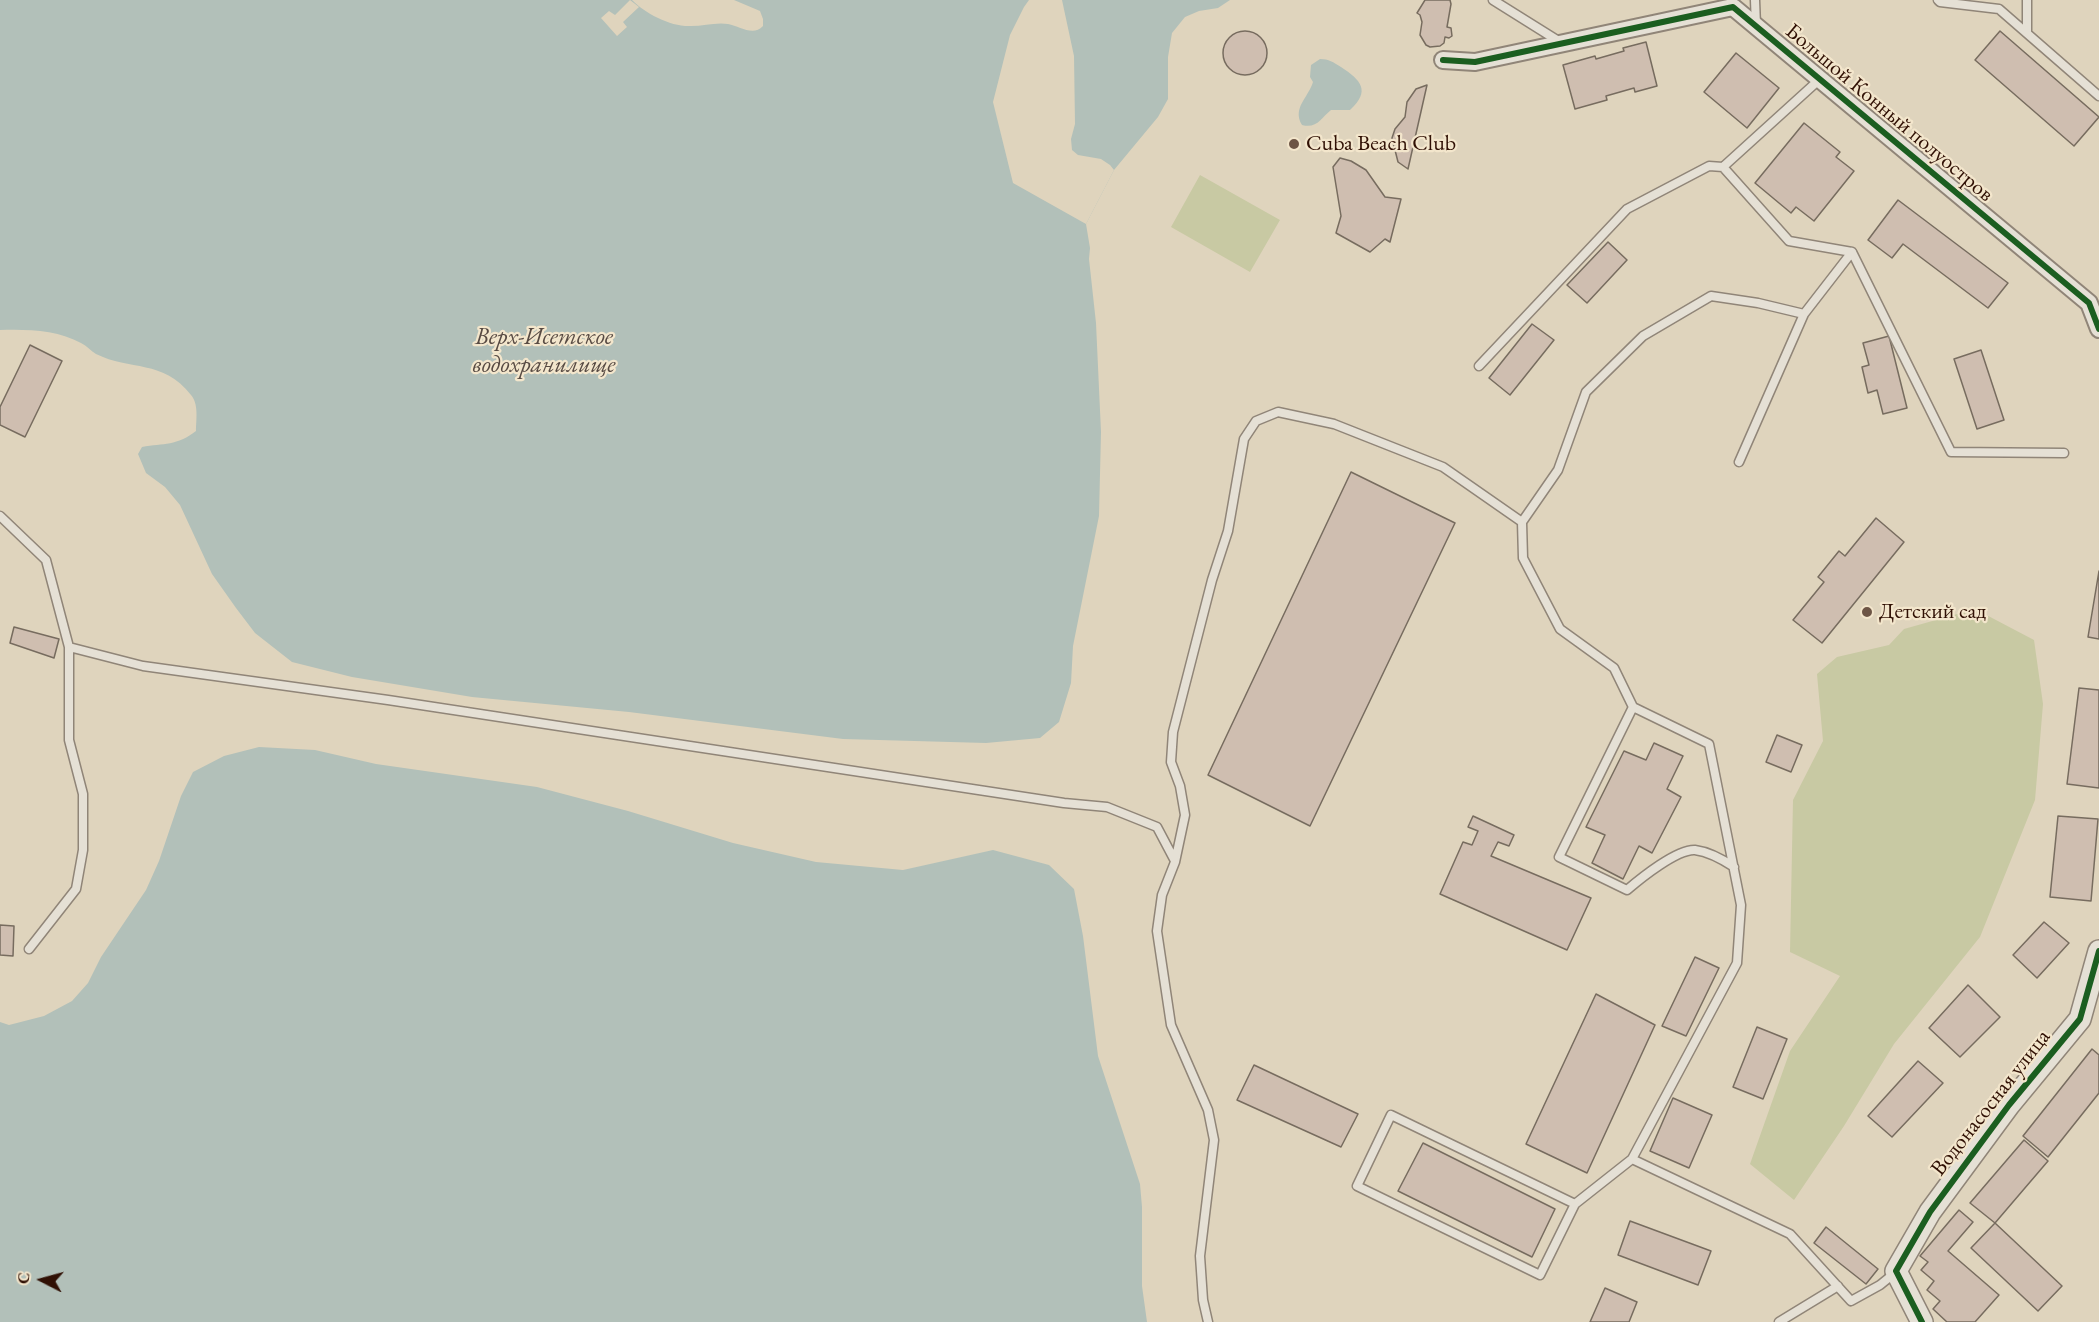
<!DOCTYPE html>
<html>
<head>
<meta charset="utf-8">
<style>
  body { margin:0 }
  #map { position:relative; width:2099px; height:1322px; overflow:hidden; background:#dfd4bd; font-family:"EB Garamond",serif }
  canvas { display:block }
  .north { position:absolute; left:12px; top:1250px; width:60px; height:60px; -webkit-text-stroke:4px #f3e6cc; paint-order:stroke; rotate:276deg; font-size:16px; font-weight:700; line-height:24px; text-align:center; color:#301004 }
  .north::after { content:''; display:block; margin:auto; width:21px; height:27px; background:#301004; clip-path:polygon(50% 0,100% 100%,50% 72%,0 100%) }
</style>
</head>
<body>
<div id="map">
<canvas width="2099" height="1322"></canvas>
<div class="north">С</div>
</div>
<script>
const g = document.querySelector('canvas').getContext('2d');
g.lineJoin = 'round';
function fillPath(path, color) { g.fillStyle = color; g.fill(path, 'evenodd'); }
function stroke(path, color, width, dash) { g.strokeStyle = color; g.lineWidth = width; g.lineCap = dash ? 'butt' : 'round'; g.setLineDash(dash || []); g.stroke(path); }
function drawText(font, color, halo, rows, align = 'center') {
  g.font = font + ' "EB Garamond",serif'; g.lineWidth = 4.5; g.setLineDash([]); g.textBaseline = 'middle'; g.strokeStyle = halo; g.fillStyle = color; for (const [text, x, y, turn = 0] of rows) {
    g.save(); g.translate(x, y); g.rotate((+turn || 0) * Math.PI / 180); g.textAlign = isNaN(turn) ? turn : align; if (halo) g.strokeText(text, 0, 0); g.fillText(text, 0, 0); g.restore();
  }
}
fillPath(new Path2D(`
  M1200,175L1280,220L1250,272L1171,227Z
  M1975,609L2034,640L2043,704L2035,800L1980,937L1894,1044L1844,1126L1794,1200L1750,1164L1790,1051L1840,976L1790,952L1793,800L1823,741L1817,674L1837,657L1889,645L1904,629Z`), '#c8c9a3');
fillPath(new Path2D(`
  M0,0H632C646,14 671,27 691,26C704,26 716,22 728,24C740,26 753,37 763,26V19L760,11L734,0H1230L1218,8L1199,11L1185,17L1172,33L1168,57V99L1158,117L1114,170L1086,224L1090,248L1089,259L1096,323L1101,432L1099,516L1073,646L1071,683L1059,722L1040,738L986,743L843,739L629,712L472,697L352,677L292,662L255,633L236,608L212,574L180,505L165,487L146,473L138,454L142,447C164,443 177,446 196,431C196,420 199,404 191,395C163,359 130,371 96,354C91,351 87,346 81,343C58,330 26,329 0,330Z
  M1320,59C1329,59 1333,62 1341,67C1361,80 1371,91 1350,110H1331C1321,118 1317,129 1302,125C1292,108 1308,98 1313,82L1310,77L1311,65Z
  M259,747L315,750L376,764L537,787L628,811L733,843L816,862L903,870L993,850L1049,865L1074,889L1083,936L1098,1056L1140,1184L1142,1207V1286L1147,1322H0V1022L9,1025L44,1016L72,1001L88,983L101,957L146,890L159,861L181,796L193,772L224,756Z`), '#b2c0b9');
fillPath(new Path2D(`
  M630,0L639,7L623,22L627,27L617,36L601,18L609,11L615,15Z
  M1029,0H1062L1074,56L1075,124L1071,139L1072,150L1078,155L1101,159L1110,165L1114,170L1086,224L1013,183L993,102L1010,35L1024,7Z`), '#dfd4bd');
const building = new Path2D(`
  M1425,0H1450L1451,4L1447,27L1451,28L1452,36L1449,38L1445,37L1444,43L1440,46L1430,47L1426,45L1420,35L1422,22L1420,15L1417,13Z
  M1223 53a22 22 0 1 1 44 0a22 22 0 1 1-44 0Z
  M2000,31L2099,117L2074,146L1975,60Z
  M1646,42L1657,86L1635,92L1634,88L1606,96L1607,100L1575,109L1563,65L1595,56L1596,59L1624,51L1623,48Z
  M1736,53L1779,88L1747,128L1704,92Z
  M1427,85L1408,169L1398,162L1392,138L1395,129L1405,117L1407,102L1416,89Z
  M1804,123L1840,152L1836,157L1854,171L1814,221L1796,207L1791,213L1755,183Z
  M1340,158L1351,161L1366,170L1385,197L1401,199L1390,242L1385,239L1370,252L1336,233L1341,216L1333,167Z
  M1898,200L2008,283L1988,308L1903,244L1892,258L1868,240Z
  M1608,242L1627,260L1587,303L1567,285Z
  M1532,324L1554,340L1510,395L1489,378Z
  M1889,336L1907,408L1883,414L1877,390L1868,393L1862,367L1869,365L1863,343Z
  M30,345L62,361L25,437L0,425V407Z
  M1981,350L2004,420L1977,429L1954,359Z
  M1351,472L1455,523L1310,826L1208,775Z
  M1876,518L1904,542L1822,643L1793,620L1824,582L1818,577L1839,551L1845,556Z
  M2099,571V639L2088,637Z
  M14,627L59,639L54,658L10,643Z
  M2079,688L2099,690V788L2067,784Z
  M1777,735L1802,745L1791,772L1766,762Z
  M1654,743L1683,756L1667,789L1681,797L1652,853L1639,846L1623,879L1592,863L1605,835L1586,827L1624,751L1646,760Z
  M1473,816L1514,835L1509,846L1498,842L1491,856L1591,898L1567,950L1440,894L1463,842L1472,845L1478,831L1468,827Z
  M2058,816L2098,819L2091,901L2050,897Z
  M2044,922L2069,943L2037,978L2013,955Z
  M0,925L14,926L13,956L0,955Z
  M1695,957L1719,968L1686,1036L1662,1026Z
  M1968,985L2000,1017L1960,1057L1929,1028Z
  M1596,994L1655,1025L1587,1173L1526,1144Z
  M1757,1027L1787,1039L1763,1099L1733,1087Z
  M2092,1049L2099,1055V1093L2048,1157L2023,1136Z
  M1918,1061L1943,1083L1892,1137L1868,1116Z
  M1254,1065L1358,1114L1341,1147L1237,1100Z
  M1673,1098L1712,1115L1689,1168L1650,1151Z
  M2024,1140L2048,1161L1995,1223L1970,1203Z
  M1423,1143L1555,1209L1532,1257L1398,1191Z
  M1959,1210L1973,1222L1948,1251L1999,1295L1975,1322H1947L1933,1309L1940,1301L1927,1290L1934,1281L1921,1270L1928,1262L1920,1256Z
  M1630,1221L1711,1251L1698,1285L1618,1255Z
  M1995,1223L2062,1286L2038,1311L1971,1248Z
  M1826,1227L1878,1269L1866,1284L1814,1243Z
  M1605,1288L1637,1302L1629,1322H1590Z`);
fillPath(building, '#cfbeb0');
stroke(building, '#776c5f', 1.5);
const service = new Path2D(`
  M1493,0L1560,42
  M1755,0L1756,26
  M1938,0L1940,2L1999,9L2099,96
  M2027,33V0
  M1820,79L1723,167L1789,241L1852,252L1951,452L2064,453
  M1479,366L1627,209L1709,166L1723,167
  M1739,462L1804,314
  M0,516L46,560L69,647L143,666L388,700L1064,803L1107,807L1157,827L1175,861
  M1522,522L1558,470L1586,392L1643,336L1711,296L1758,303L1804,314L1852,252
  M29,949L76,889L83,850V794L69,740V647
  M1632,1159L1737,963L1741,905L1709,744L1633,707L1559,857L1627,890C1641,878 1677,849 1695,850C1710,852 1722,859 1734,867
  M1575,1204L1391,1115L1357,1186L1540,1275L1575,1204L1632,1159L1790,1234L1851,1301L1880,1285L1896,1272
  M1208,1322L1203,1300L1200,1256L1214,1140L1208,1110L1171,1025L1157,931L1162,895L1175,862L1185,815L1180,786L1171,762L1173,732L1212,580L1228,531L1244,439L1256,421L1278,412L1334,424L1443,467L1522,522L1523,558L1560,629L1614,668L1633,707
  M1779,1322L1838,1286`);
const minor = new Path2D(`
  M1443,60L1475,62L1733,7L2089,303L2099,329`);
const tertiary = new Path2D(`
  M1922,1322L1896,1271L1930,1212L2009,1105L2080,1019L2099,951`);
stroke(service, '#908578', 11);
stroke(minor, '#908578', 20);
stroke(tertiary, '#908578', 24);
stroke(service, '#e5e0d5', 8);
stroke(minor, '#e5e0d5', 16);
stroke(tertiary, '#e5e0d5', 21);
stroke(new Path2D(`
  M1443,60L1475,62L1733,7L2089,303L2099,329
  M1922,1322L1896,1271L1930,1212L2009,1105L2080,1019L2099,951`), '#1b5e20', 6);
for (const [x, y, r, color] of [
  [1294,144,6,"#6d5545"],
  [1867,612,6,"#6d5545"]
]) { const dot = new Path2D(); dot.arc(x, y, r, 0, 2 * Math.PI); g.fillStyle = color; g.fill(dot); stroke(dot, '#f3e6cc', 2); }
drawText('22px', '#301004', '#f3e6cc', [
  ["Большой Конный полуостров",1889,113,40],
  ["Водонасосная улица",1991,1103,-52]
]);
drawText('22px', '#301004', '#f3e6cc', [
  ["Cuba Beach Club",1306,144],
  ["Детский сад",1879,612]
], 'left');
drawText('italic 24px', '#574a43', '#f3e6cc', [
  ["Верх-Исетское",544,337],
  ["водохранилище",544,365]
]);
</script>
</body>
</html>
